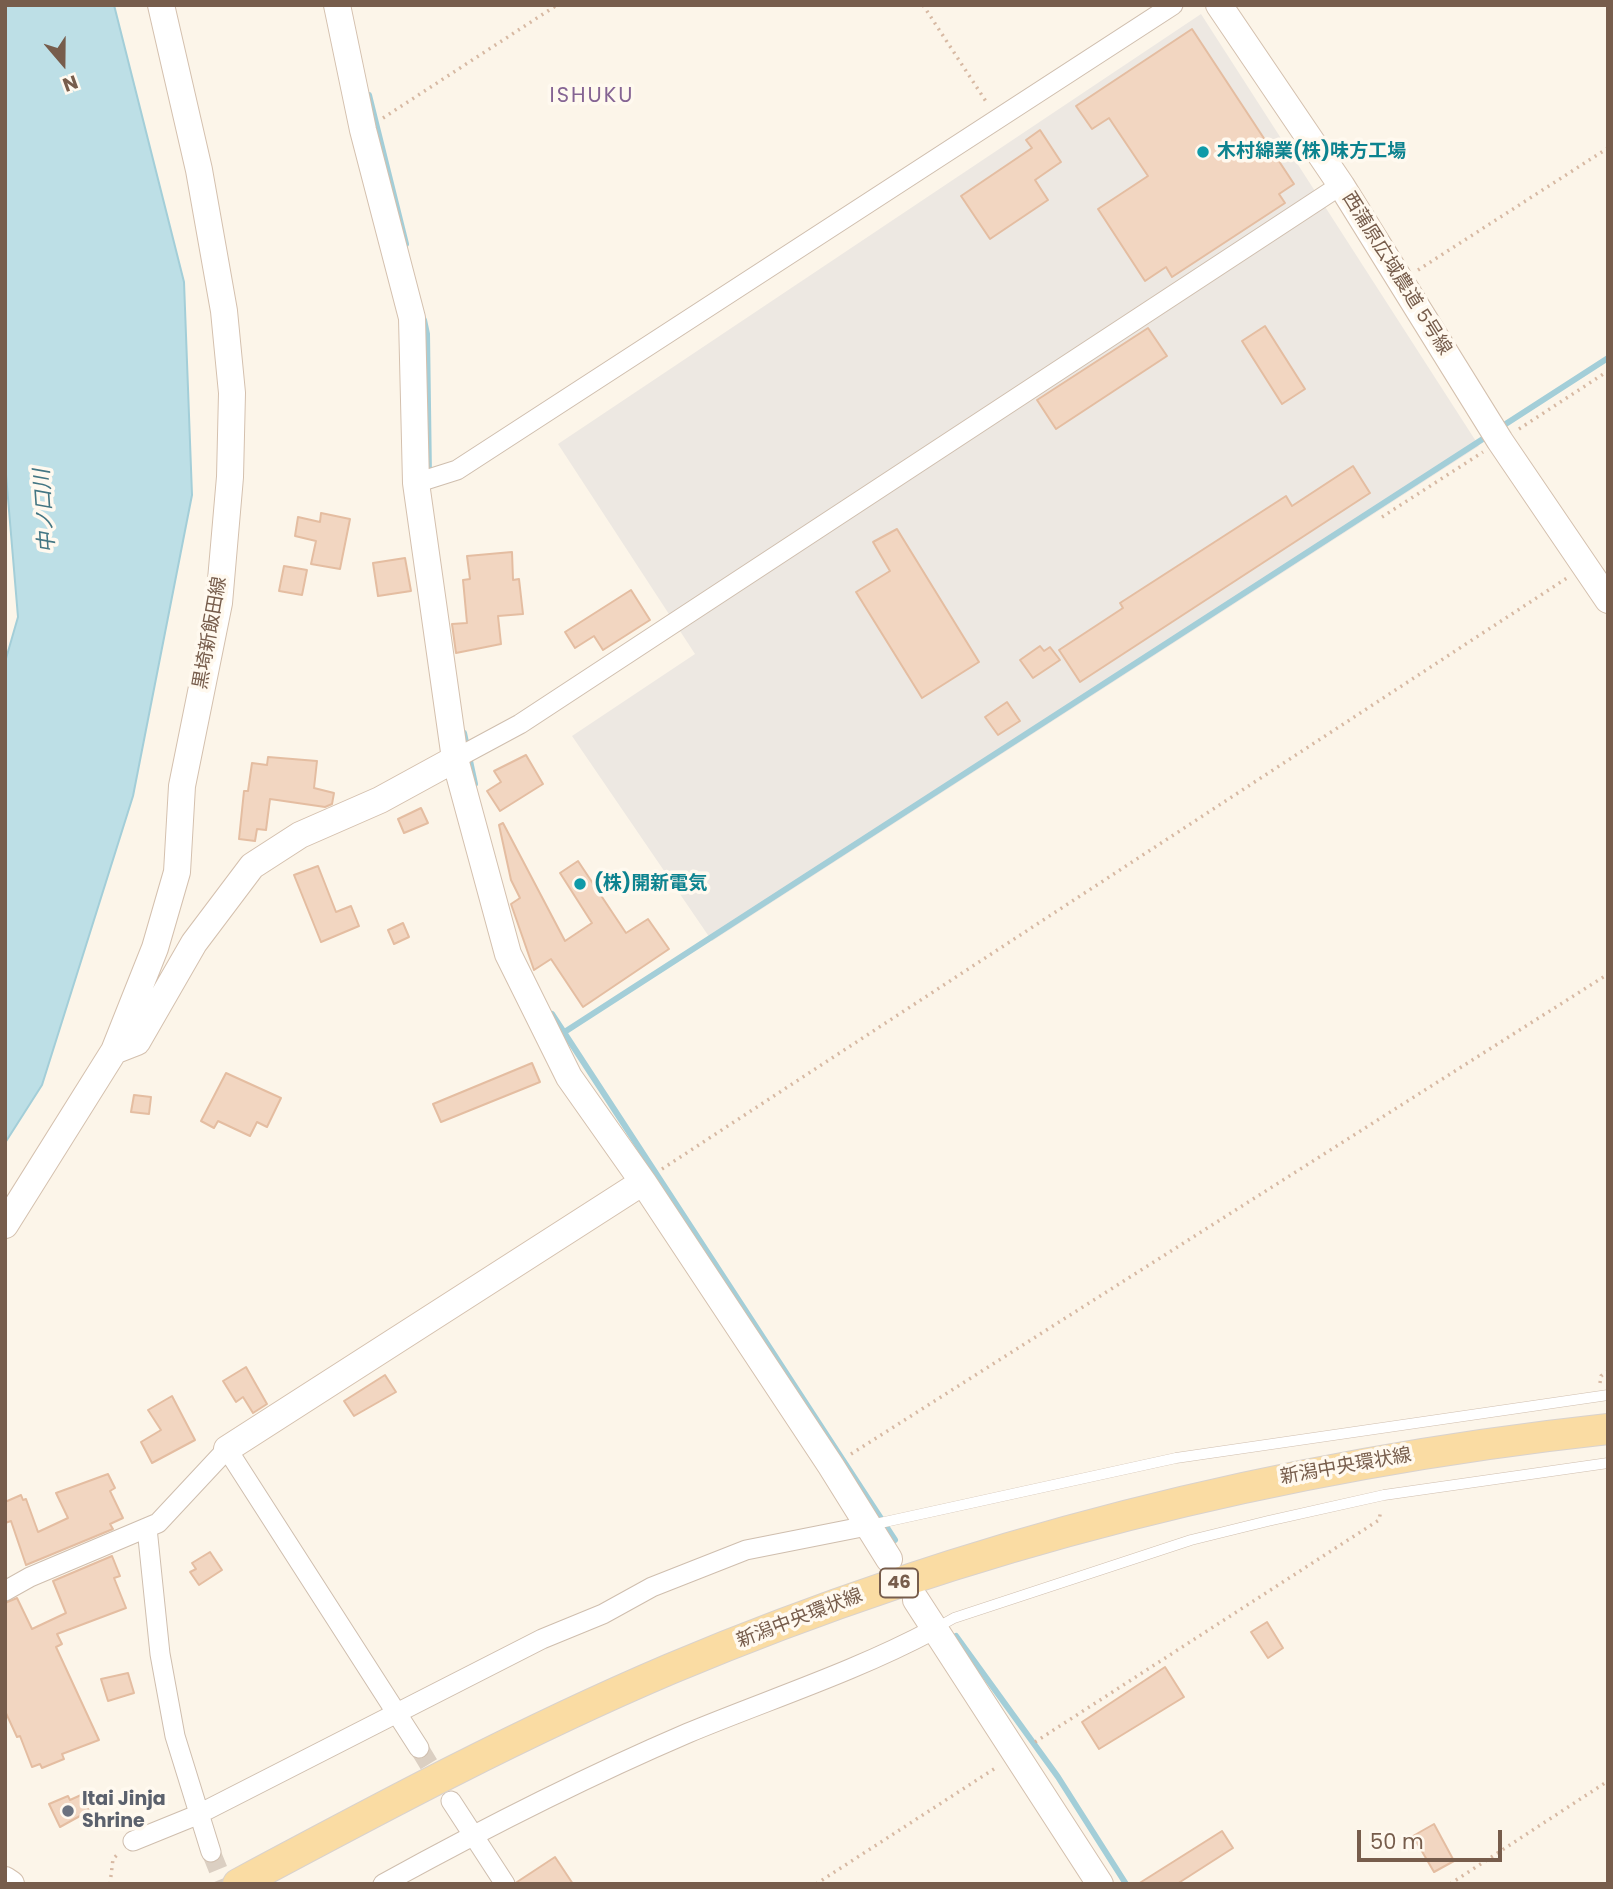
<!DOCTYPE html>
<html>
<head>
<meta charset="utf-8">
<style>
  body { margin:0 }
  #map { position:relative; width:1613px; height:1889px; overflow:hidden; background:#fcf5e9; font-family:Poppins,sans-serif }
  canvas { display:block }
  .frame { position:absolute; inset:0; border:7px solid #775d4c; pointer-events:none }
  .north { position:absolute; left:28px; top:28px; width:70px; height:70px; -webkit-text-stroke:5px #fff9ef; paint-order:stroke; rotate:160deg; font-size:19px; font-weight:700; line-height:28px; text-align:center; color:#775d4c }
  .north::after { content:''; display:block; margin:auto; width:24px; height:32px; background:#775d4c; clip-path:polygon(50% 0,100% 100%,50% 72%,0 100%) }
  .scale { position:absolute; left:1357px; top:1830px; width:145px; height:32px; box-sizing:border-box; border:4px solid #775d4c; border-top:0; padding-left:9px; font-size:21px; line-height:24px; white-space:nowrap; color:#775d4c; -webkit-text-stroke:5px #fff9ef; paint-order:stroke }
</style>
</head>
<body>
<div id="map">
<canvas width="1613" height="1889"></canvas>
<div class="frame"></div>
<div class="north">N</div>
<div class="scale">50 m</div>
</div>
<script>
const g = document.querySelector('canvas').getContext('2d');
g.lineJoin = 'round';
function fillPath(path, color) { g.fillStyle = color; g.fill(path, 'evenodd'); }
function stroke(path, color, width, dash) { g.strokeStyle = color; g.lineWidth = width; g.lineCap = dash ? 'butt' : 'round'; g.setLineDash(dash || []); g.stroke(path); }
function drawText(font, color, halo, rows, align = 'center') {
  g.font = font + ' Poppins,"Noto Sans JP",sans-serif'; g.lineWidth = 7; g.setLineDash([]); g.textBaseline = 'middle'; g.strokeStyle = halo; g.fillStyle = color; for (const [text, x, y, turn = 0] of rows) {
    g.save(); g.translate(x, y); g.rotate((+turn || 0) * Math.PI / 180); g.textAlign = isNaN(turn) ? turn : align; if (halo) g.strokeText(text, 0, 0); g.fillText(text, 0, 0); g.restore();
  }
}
fillPath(new Path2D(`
  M1201,14L1479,446L712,941L572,736L695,654L558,444Z`), '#ede8e2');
const water = new Path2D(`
  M5,5H114L184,282L192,495L133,796L42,1085L5,1143V662L18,617L5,463Z`);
fillPath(water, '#bddfe6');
stroke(water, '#a3ced8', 2);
stroke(new Path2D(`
  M369,95L406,244
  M424,320L427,334L429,476
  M1501,427L1608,358
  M464,733L475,784
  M552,1014L895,1540
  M563,1033L1489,435
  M956,1636L1058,1777L1126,1884`), '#a3ced8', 6);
const building = new Path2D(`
  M1192,29L1294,184L1279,194L1285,203L1172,277L1166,267L1145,281L1098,209L1148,176L1109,118L1092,129L1076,106Z
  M1040,130L1061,162L1035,180L1048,200L990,239L961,196L1032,148L1026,140Z
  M1265,326L1305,389L1282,404L1242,341Z
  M1148,328L1167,356L1056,429L1037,400Z
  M1353,466L1370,493L1080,682L1059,650L1123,608L1120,603L1286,496L1292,506Z
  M321,513L350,519L340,569L311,564L316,541L295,536L298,517L320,522Z
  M897,529L979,662L922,698L856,592L890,571L873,542Z
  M512,552L513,580L519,579L523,614L498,616L501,644L456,653L452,624L467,623L463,580L470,579L467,556Z
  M405,558L411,591L378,596L373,563Z
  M284,566L307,570L302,595L279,591Z
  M631,590L650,620L603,650L594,636L575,648L565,632Z
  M1040,646L1044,651L1050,647L1060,660L1033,678L1020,660Z
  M1007,702L1020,721L998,735L985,717Z
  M526,755L543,784L500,811L487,791L501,782L494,771Z
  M268,757L317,761L314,788L334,793L332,804L325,807L270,799L266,830L257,829L255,841L239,839L244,791H248L252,763L267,765Z
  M421,808L428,823L404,833L398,819Z
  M503,823L565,941L592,923L560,873L578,861L626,933L648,919L669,949L583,1007L551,959L534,970L511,904L520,898L511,880L499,825Z
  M318,866L336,912L351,906L359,926L321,942L294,875Z
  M403,923L409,937L394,944L388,930Z
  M532,1063L540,1082L441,1122L433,1104Z
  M226,1073L281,1098L267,1127L257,1122L250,1136L218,1121L214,1128L201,1121Z
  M134,1095L151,1097L149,1114L131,1112Z
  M246,1367L267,1404L253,1413L243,1397L236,1402L223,1381Z
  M385,1375L396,1392L354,1416L344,1401Z
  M172,1396L195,1440L152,1463L141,1442L161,1430L148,1410Z
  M108,1474L115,1488L110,1491L123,1518L110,1524L113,1529L26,1565L11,1521L5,1523V1502L21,1495L23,1500L26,1499L38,1532L68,1518L56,1493Z
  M210,1552L222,1570L199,1585L190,1572L196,1569L192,1563Z
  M112,1556L120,1576L114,1578L126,1608L57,1634L62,1644L56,1647L99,1740L62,1754L64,1759L42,1768L40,1764L32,1767L20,1736L17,1737L5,1711V1603L17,1598L32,1629L66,1613L53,1581Z
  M1267,1622L1283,1648L1268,1658L1251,1632Z
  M1165,1667L1184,1697L1099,1749L1082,1722Z
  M128,1673L134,1693L108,1701L101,1679Z
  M81,1795L89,1811L60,1827L49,1804L68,1796L70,1800Z
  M1434,1824L1454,1861L1434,1872L1413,1836Z
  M1222,1831L1233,1848L1177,1884H1138Z
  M555,1857L573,1884H517V1882Z`);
fillPath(building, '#f2d6c1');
stroke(building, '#e4bda1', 2);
stroke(new Path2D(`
  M419,1748L451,1801
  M211,1852L224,1884`), '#dbcfc2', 19, [19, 10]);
const lane = new Path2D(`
  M871,1525L1176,1458L1608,1395
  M936,1628L954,1618L1191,1540L1268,1521L1384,1495L1608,1463`);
const street = new Path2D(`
  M416,483L457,470L1173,5
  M455,759L520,724L1341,185
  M147,1528L160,1654L175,1736L211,1852
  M5,1591L30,1577L158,1523L227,1449L419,1748
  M451,1801L505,1884
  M133,1841L197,1815L542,1639L603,1614L652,1587L746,1550L867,1526
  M383,1884C483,1829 583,1778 688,1733C770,1699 854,1672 933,1630`);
const secondary = new Path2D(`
  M337,5L363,130L412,318L416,483L455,759L508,954L569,1077L643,1182L831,1466L889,1559
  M1219,5L1341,185L1500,441L1608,600
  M114,1051L137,1042L194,943L252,866L300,835L380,800L455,759
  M5,1225L114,1051L155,948L177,872L182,786L219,603L230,477L232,393L224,311L199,170L161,5
  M227,1449L643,1182
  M916,1600L1100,1884
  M5,1880L11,1884`);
const primary = new Path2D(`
  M238,1884C380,1808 522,1732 670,1669C969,1543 1285,1464 1608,1429`);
stroke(lane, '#cfbeae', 11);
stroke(street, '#cfbeae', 21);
stroke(secondary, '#d4c0ae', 28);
stroke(primary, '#d9d2cd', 32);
stroke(new Path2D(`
  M923,5L987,103
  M383,118L557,5
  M1418,270L1608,148
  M1519,429L1608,371
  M1382,517L1483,452
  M662,1169L1567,578
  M1600,1383L1601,1376L1608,1371
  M851,1454L1608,974
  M1035,1742L1379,1520L1381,1510
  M110,1884L113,1859L118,1854
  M816,1884L997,1767
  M1450,1884L1608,1781`), '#d7b9a3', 3.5, [2, 5]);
stroke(lane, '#fff', 10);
stroke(street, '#fff', 19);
stroke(secondary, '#fff', 26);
stroke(primary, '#fadca3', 30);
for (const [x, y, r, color] of [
  [1203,152,7,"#0f9aa8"],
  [580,884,7,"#0f9aa8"],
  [68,1811,7,"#6b7280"]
]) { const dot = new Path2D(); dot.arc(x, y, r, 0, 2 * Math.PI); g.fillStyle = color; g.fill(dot); stroke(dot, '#fff9ef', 2.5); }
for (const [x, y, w] of [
  [899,1583,38]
]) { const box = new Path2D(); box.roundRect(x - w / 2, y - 14.5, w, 29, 5); g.fillStyle = '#fff9ef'; g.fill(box); stroke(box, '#775d4c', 2); }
drawText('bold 18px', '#775d4c', null, [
  ["46",899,1583]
]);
drawText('bold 19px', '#0d838f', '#fff9ef', [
  ["木村綿業(株)味方工場",1217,152],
  ["(株)開新電気",594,884]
], 'left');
drawText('19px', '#775d4c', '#fff9ef', [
  ["西蒲原広域農道 5号線",1396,274,58],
  ["黒埼新飯田線",211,633,-80],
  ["新潟中央環状線",1346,1467,-10],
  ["新潟中央環状線",800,1619,-21]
]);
drawText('bold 19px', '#5b616d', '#fff9ef', [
  ["Itai Jinja",82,1800],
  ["Shrine",82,1822]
], 'left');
g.letterSpacing = '2px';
drawText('21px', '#856493', '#fff9ef', [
  ["ISHUKU",592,97]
]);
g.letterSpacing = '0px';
drawText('italic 21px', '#437683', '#fff9ef', [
  ["中ノ口川",46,511,-94]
]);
</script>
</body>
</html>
